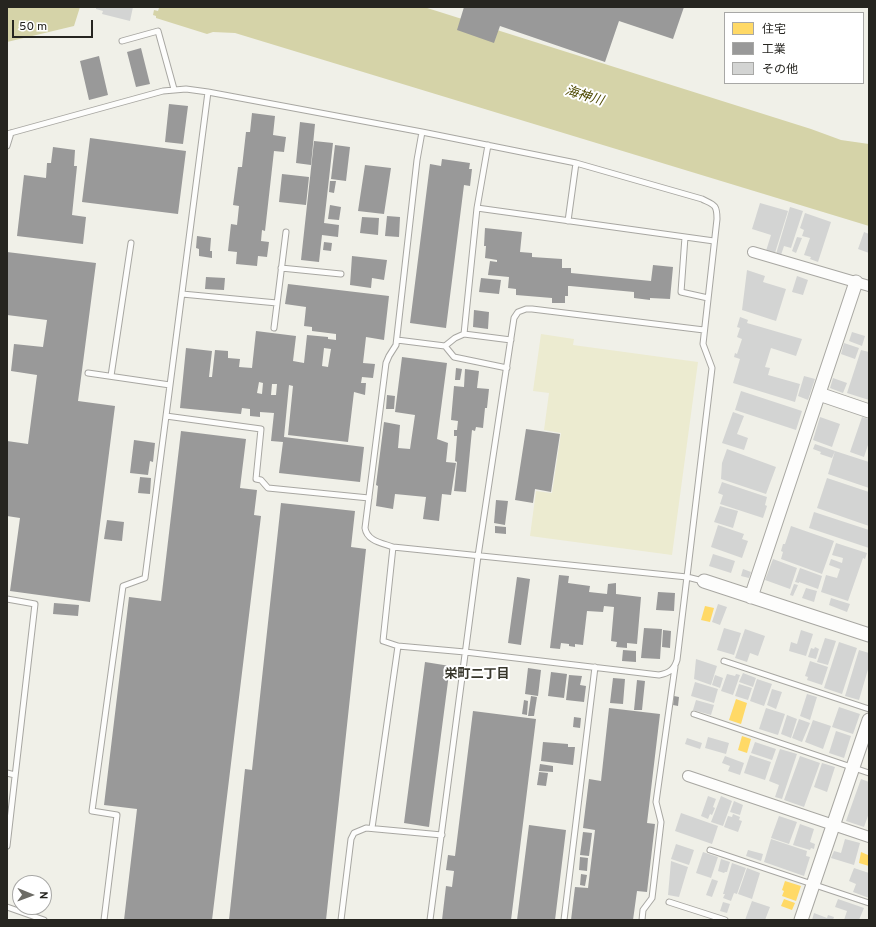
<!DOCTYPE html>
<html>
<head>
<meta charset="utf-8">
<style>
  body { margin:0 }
  #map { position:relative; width:876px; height:927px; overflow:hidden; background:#f0f0e8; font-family:Overpass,"Noto Sans JP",sans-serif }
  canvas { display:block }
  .frame { position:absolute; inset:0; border:8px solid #262520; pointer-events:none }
  .legend { position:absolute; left:724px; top:12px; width:140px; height:72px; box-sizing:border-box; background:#fff; border:1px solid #a8a8a6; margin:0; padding:5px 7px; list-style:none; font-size:12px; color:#262520 }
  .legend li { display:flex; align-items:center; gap:8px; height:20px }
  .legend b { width:20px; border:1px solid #a8a8a6 }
  .north { position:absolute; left:12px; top:875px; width:40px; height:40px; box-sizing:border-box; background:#fff; border:1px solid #a8a8a6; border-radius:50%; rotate:91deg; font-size:11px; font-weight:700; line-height:16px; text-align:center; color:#262520 }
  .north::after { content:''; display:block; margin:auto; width:14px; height:18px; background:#6d6c66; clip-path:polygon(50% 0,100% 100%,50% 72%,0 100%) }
  .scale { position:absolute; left:12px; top:20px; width:81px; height:18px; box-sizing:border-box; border:2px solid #262520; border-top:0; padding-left:5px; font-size:12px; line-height:14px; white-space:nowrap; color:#262520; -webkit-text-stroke:3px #fff; paint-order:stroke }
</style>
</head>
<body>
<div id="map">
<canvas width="876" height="927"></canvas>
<div class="frame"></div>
<ul class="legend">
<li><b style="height:11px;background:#ffd966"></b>住宅</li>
<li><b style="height:11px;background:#999"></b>工業</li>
<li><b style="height:11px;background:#d3d4d3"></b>その他</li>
</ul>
<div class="north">N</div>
<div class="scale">50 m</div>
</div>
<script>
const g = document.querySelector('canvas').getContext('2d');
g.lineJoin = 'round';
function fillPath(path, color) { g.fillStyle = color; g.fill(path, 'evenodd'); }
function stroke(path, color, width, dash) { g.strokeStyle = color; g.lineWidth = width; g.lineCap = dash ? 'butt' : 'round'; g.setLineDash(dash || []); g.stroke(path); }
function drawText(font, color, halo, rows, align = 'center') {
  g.font = font + ' Overpass,"Noto Sans JP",sans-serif'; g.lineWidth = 4; g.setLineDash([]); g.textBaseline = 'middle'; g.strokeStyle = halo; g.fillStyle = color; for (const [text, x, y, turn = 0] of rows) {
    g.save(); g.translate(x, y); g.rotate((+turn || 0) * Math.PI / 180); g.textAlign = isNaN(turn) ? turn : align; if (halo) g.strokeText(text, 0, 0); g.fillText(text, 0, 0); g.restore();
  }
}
fillPath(new Path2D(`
  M541,334L574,339L573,345L698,362L672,555L530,536L536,491L552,493L561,433L544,430L549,393L533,391Z`), '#ecebd0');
fillPath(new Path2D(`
  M7,7H80L74,26L7,42Z
  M158,7H424L811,129L841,140L869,144V226L235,33L213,32L207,34L156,18V16L153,15L154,10L158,11L159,8Z`), '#d5d3a8');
fillPath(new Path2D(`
  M705,606L714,608L710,622L701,620Z
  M736,699L747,703L741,724L729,720Z
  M742,736L751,739L747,753L738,750Z
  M861,852L868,855L869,852V866L859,863Z
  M785,881L801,886L796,901L782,896L784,891L782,890Z
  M784,899L795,903L792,910L781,906Z`), '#ffd966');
fillPath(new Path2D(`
  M464,7H684L673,39L619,21L605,62L500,26L494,43L457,30Z
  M141,48L150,84L136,87L127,52Z
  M99,56L108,95L89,100L80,61Z
  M169,104L188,106L183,144L165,142Z
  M252,113L275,116L273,135L286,137L284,152L274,151L265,231L262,230L261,241L269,242L267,257L258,256L257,266L236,264L237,252L228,251L231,224L237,225L239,206L233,205L238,167H242L246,132H250Z
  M300,122L315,124L311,165L296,163Z
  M90,138L186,151L178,214L82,202Z
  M314,141L333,143L324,223L339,225L338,237L322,235L319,262L301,260Z
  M335,145L350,147L346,181L331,179Z
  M53,147L75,150L74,166H77L72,215L86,217L83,244L17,236L24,175L46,178L47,163H51Z
  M442,159L470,163L469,169H472L470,186L464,185L446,328L410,323L430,164L441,166Z
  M365,165L391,168L384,214L358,211Z
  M282,174L309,177L306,205L279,202Z
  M330,181H336L334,193L329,192Z
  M330,205L341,207L339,220L328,219Z
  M387,216L400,217L399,237L385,236Z
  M362,217L379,218L378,235L360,233Z
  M485,228L522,232L520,252L532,253V257L562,259V268H571V273L651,281L653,265L673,267L670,299L650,298V300L634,298V292L570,286H568V296H565V303H552V298L516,295V289L508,288L509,277L488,275L490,261L497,262V260L485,258L486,246H484Z
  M197,236L211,238L210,251H212V258L199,256V249L196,248Z
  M324,242L332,243L331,251L323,250Z
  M7,252L96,263L78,401L115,406L90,602L10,591L20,518L7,516V441L28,444L37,375L11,371L14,344L43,347L47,320L7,315Z
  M352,256L387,260L384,280L372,278L371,288L350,285Z
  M206,277L225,278L224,290L205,289Z
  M481,278L501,280L499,294L479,292Z
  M288,284L389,296L384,340L366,337L363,363L375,364L373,378L362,377L361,383H366L365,395L354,392L348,442L288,435L293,386L289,385L284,437L364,447L360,482L279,473L283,442L271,441L274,413L260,412V417L250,416V409L242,408L241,414L180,408L186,348L212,351L209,377H212L215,350L228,351V358L240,359L239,367L252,368L256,331L296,336L293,361L304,363L307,335L328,337V339L336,340V334L312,331V327L304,326L306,307L285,304ZM324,348L331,349L328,367L322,366ZM259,382L263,383L262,394L257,393ZM272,384H277L276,395H271Z
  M474,310L489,312L488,329L473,327Z
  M402,357L447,363L437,439L448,443L446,462L456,463L451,495L442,494L439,521L423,519L426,497L395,494L393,509L376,506L378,486L376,485L384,422L400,425L398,448L410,449L415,415L395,412Z
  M456,368L462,369L460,380H455Z
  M465,369L479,371L477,388L489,389L487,408H485L483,428L476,427L475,431L472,430L466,492L454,491L457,462L455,461L457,436H454V430H457L458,421L451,420L454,386L464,387Z
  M387,395L395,396L394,409H386Z
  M526,429L560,434L551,492L535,489L533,503L515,500Z
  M181,431L246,439L240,488L257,490L254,515L261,516L212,920H124L137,809L104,805L129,597L161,601Z
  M134,440L155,443L153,462L150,461L148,475L130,473Z
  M140,477L151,478L150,494L138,493Z
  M496,500L508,501L505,525L494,523Z
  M281,503L355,511L351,547L366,549L326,920H229L245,769L252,770Z
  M107,520L124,522L122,541L104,539Z
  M495,526L506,527V534L495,533Z
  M559,575L569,576L568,583L590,586L589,592L607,594L608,584L616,583V594L641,597L637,644L627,643V648L616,647L617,642L611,641L614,607L604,606L603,612L587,611L583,645L575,644V647L569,646V644L561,643L560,649L550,648Z
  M517,577L530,579L521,645L508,643Z
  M658,592L675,593L674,611L656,610Z
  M54,603L79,605L78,616L53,614Z
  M644,628L662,629L660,659L641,658Z
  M663,630L671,631L670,648L662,647Z
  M623,650L636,651V662L622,661Z
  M425,662L450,666L429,827L404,823Z
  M528,668L541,670L538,696L525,694Z
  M551,672L567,674L564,698L548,696Z
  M569,675L582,676L580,685L586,686L584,702L566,700Z
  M613,678L625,679L623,704L610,703Z
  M637,680L645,681L642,710H634Z
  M531,696L537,697L534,716H528Z
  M674,696L679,697L678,706L673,705Z
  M524,700L528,701L527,715L522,714Z
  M609,708L660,714L647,823L655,824L647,892L637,891L633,920H571L575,887L588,888L595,830L583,828L589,779L601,781Z
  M473,711L536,719L511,920H442L446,886L452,887L454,871L446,870L448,855L455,856Z
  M574,717L581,718L580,728L573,727Z
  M543,742L568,744V747H575L573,765L541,761Z
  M540,764L553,766V772L539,771Z
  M539,772L548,773L546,786L537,785Z
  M529,825L566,830L555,920H517Z
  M583,832L592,833L589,856L580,855Z
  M580,857L588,858L587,871L579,870Z
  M581,874L587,875L585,886L580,885Z`), '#999');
fillPath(new Path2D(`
  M96,7H133L130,21L102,14L103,11L96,9Z
  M760,203L788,211L775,253L766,251L771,235L752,229Z
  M790,207L803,211L791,248L784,246L781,255L776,254Z
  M805,213L831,222L818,262L810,259L811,257L804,255L810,238L802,236L804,230L800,228Z
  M864,232L869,234V253L858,249Z
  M797,237L802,238L796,253L792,251Z
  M747,270L765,276L763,282L786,289L776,321L742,310Z
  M797,276L808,280L803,295L792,292Z
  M740,317L748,320L747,323L802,339L796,356L771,348L765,367L770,368L768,375L800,384L795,402L733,383L740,359L734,357L735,353L737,354L742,339L737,337L740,328L737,327Z
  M852,332L865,336L862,346L849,341Z
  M844,343L859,348L855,359L841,354Z
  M861,350L869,352V400L847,393Z
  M804,376L815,379L808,400L798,396Z
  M833,378L847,383L843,393L830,388Z
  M741,391L802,411L796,430L735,410Z
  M733,412L744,416L737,434L748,438L744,450L722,443Z
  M820,417L840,424L832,447L813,440Z
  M862,417L869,419V442L864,457L850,452Z
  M815,444L835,451L832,458L820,454L821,452L813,449Z
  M727,449L776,467L766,494L721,479L722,463Z
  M835,451L869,462V488L828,474Z
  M827,478L869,492V526L817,508Z
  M722,482L767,497L765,505L767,506L763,518L720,504L723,495L718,493Z
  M720,506L738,511L733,528L714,522Z
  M814,512L869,530V548L809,528Z
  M718,525L744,534L742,539L748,541L742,558L711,547Z
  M791,526L834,541L822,574L781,559L783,552L781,551L783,544H785Z
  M836,543L867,553L865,559L863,558L848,601L821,592L826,575L837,578L840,569L829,565L831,559L842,563L843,558L832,555Z
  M713,554L735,561L731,573L709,566Z
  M773,559L797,568L790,589L765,580Z
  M800,568L822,576L818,589L799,582V583L795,582Z
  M743,569L751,572L749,578L741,576Z
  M794,584L798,585L793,596L790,595Z
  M806,588L817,591L814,602L802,598Z
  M831,598L850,604L847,612L829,605Z
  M718,604L727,607L720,625L712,622Z
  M724,628L741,633L734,655L717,650Z
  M745,629L765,636L758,656L750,653L747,662L735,658Z
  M801,630L813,634L806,656L789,651L791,642L797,644Z
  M825,638L836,641L828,665L817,662Z
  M839,642L857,648L842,694L824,688Z
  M815,647L819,649L816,659L808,657L811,648L814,649Z
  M859,650L869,653V666L859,700L845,696Z
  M696,659L717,666L711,685L694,679Z
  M810,661L828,667L822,685L807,680L808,677L805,676Z
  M743,673L756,678L753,687L739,682Z
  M727,674L735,676L736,674L740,675L733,695L721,691Z
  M715,675L723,678L720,688L712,685Z
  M757,679L772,684L764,706L750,701Z
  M695,682L718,689L714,703L691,696Z
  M739,684L752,688L748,700L735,696Z
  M772,689L782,692L776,709L767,705Z
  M807,694L817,697L810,720L800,716Z
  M696,700L714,705L711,715L693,710Z
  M839,707L860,714L853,734L832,727Z
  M766,708L785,714L778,735L759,729Z
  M787,715L797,719L791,738L781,734Z
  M799,719L810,723L802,742L792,738Z
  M813,720L831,726L823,749L805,742Z
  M836,731L851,736L844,758L829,753Z
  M708,737L729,743L726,754L705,748Z
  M687,738L702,743L700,749L685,744Z
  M755,742L776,749L772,760L751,753Z
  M780,749L797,754L782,799L775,797L779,785L769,781Z
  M750,755L771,762L765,780L744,773Z
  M725,756L744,763L740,775L728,771L730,766L722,763Z
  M800,756L820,763L804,807L784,800Z
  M822,763L835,767L827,792L814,787Z
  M861,779L869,782V813L864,827L846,821Z
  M708,796L716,799L713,807L715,808L712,815L710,814L708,819L701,816Z
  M721,796L732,801L723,826L711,822Z
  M734,801L743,805L740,815L730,812Z
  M681,813L718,826L712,844L675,831Z
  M733,814L740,817L739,820L742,821L738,832L724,827L728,816L732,817Z
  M779,816L797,822L789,844L771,838Z
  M800,824L814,829L810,842L815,844L814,849L811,848L810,850L793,845Z
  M771,839L807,851L806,856L810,857L804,876L764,862Z
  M845,839L860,843L854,865L831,858L834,851L841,853Z
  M676,844L694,850L689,865L671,859Z
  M748,850L763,854L761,861L746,856Z
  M703,852L718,857L711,878L696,873Z
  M721,859L730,862L727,872H725L724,873L718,871Z
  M671,861L688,867L679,897L668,895Z
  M732,863L746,868L737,894L734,893L731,901L723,898L725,894H723Z
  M747,868L760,873L752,899L738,894Z
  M854,868L869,873V898L853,892L856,884L849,881Z
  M712,879L718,881L712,897L706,895Z
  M838,899L864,908L859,920H844L847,911L835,907Z
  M752,901L770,907L765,920H745Z
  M723,902L730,904L727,913L720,911Z
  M814,913L827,918L828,915L834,917L833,920H812Z`), '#d3d4d3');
const service = new Path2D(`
  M122,41L158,31L174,89
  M422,132L417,160L396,345L389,356L386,363L365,528C367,541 382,543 393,547L687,577L703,581
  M7,134L163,91L186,89L208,92L422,132L576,163L702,199C714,205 717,204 717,219L703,344L712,368L677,660C674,670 669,673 659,675L465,652L398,646L383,641L393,547
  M7,146L11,133
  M477,208L714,241
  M568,221L576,163
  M685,237L681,292L708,298
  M281,268L341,274
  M182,294L277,303
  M274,328L286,232
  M464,334L477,208L488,145
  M397,340L445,346L454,357L507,368
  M445,346L455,338L464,334L511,340
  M88,373L170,385
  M111,376L131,243
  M166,416L261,429L256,479L261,480L268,488L369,498
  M7,599L35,604L7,846
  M724,661L869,709
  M694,714L869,773
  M7,773L15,775
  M372,828L398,646
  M710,850L869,903
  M669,902L725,920
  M7,907L44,920
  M104,920L117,815L92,811L123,586L145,578L208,92
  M341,920L351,839L354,833L366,828L442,835
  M430,920L478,556L514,318L518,312L526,309H532L704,330
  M564,920L595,667
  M642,920L643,910L652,898L661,822L656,802L675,667`);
const minor = new Path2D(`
  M753,252L869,286
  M688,776L869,837`);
const tertiary = new Path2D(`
  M819,394L869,411
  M704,581L869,635
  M751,597L856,282
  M801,920L869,720`);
stroke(service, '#a8a7a2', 7);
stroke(minor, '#a8a7a2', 12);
stroke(tertiary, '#a8a7a2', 15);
stroke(service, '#fdfdfc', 5);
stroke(minor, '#fdfdfc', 10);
stroke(tertiary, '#fdfdfc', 13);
drawText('italic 13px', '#4d4800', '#fff', [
  ["海神川",584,97,17]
]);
drawText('bold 13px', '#37362b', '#fff', [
  ["栄町二丁目",477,675]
]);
</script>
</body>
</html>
